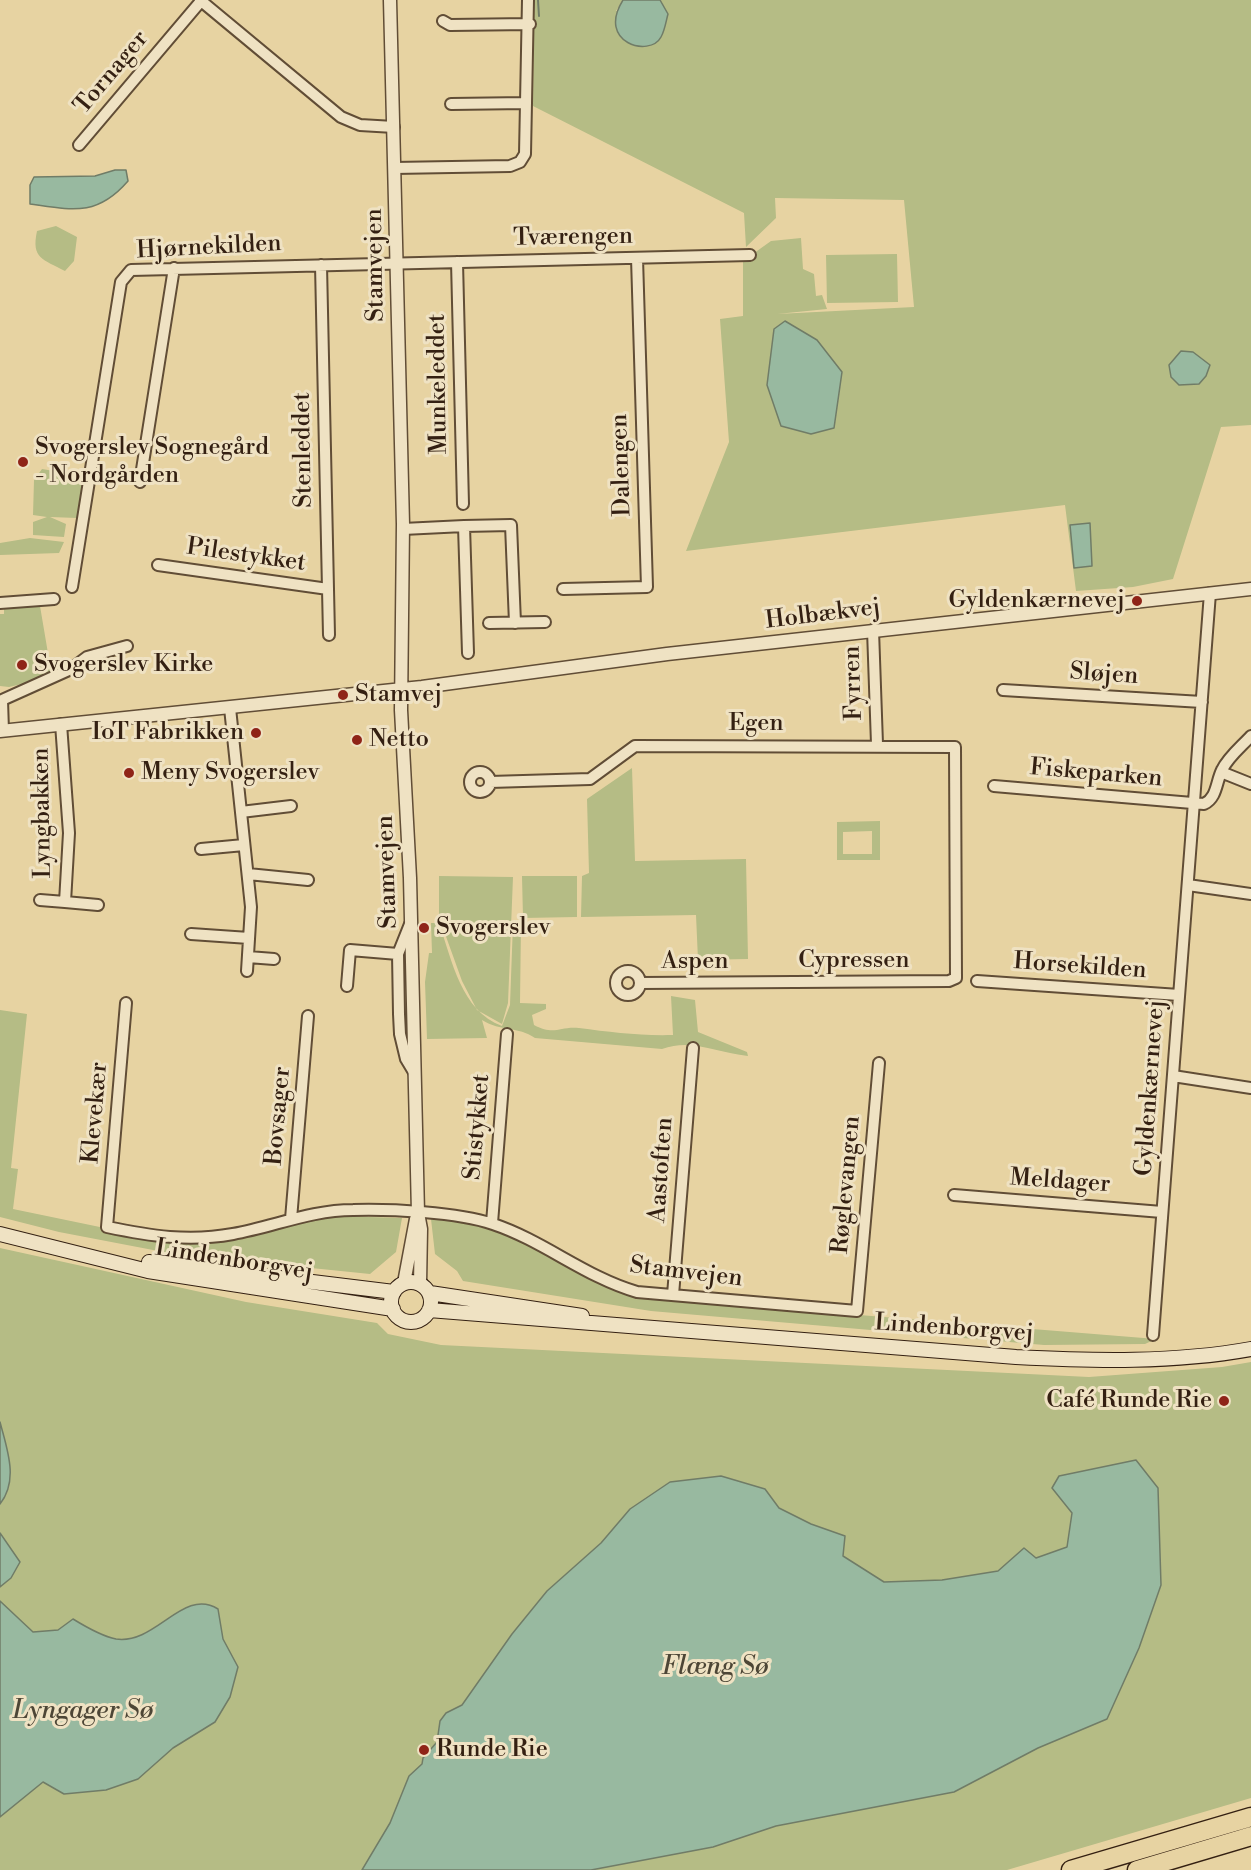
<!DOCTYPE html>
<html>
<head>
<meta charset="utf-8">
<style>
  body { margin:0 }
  canvas { display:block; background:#e7d3a2 }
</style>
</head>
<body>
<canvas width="1251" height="1870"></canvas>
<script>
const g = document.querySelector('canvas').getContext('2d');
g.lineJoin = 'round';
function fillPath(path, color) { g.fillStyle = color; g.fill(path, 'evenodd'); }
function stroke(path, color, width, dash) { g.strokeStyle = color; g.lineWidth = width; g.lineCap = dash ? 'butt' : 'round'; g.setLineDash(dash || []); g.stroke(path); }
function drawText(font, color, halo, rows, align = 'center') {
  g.font = font + ' "Libre Bodoni",serif'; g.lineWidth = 6; g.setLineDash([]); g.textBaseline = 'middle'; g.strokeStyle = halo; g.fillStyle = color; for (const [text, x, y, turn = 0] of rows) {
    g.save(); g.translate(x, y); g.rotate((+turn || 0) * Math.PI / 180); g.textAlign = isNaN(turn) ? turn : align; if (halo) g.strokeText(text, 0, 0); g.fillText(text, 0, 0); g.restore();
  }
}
fillPath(new Path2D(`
  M534,0H623L616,11L667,14L660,0H1251V425L1221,427L1173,579L1133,587L1076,591L1065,505L686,551L729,442L720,319L743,316V261L771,241L801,238L803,269L814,274L816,296L822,295L827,309L777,314L914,307L904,200L775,198L776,218L746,247L744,213L533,106Z
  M56,226L77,237L74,261L65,271C43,259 31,259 37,231Z
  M897,254L898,302L827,303L826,255Z
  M42,469L84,476L77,518L50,517L66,524L64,537L33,535V522L47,517L33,515L34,480Z
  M30,538L64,542L59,553L0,555V543Z
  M40,606L52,677L9,687L0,686V614H4V607Z
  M632,768L635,861L746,859L748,959L698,960L696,915L581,917L582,876L589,873L587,799Z
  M880,821V860H837V822ZM872,831V854H843V832Z
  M439,876L513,877L508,1003L502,1024L477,1010L462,981L439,917Z
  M522,876H577V917L523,918Z
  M431,923H439C452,960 461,1011 502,1026L510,1005L513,923H521L520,1003L546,1004V1009L532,1015L534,1025C555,1036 559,1026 579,1028C610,1032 640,1036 673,1035L671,996L695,1000L698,1032L747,1052L748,1056C717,1053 692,1038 662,1049L535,1038C518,1026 501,1032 482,1020L487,1038L427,1039L425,982L429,953H432Z
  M0,1010L27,1014L11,1168L18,1169L13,1209L177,1243L212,1241L291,1222L336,1216L402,1218L396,1252L370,1274L174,1254L59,1232L0,1217Z
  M431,1219L467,1223L501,1231L608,1288L637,1297L1156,1339L1145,1344L1044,1345L651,1311L463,1281L457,1271L435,1254Z
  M0,1248L246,1302L377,1323L388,1334L441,1345L1089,1377L1222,1367L1251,1362V1798L1007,1870H0Z`), '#b5bc85');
const water = new Path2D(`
  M623,0H660L668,14C666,21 665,30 661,37C650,58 596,43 623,0Z
  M115,170H126L128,181C97,217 72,210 30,204V185L34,177L95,176Z
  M785,321L817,340L842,372L834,428L811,434L781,426L767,385L774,329Z
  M1181,351L1193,352L1210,365L1206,376L1199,384L1179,385L1171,377L1169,365Z
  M1090,523L1092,566L1074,568L1070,525Z
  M0,1422C7,1449 19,1480 0,1504Z
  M1136,1460L1158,1488L1161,1585L1139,1648L1107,1719L1038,1748L954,1792L776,1826L713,1847L591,1870H362L390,1823L409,1776L422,1764L423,1758L437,1742L440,1721L446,1713L462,1705L512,1634L547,1591L601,1543L630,1509L670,1482L721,1476L765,1489L779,1508L811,1524L845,1536L843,1556L884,1582L942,1580L998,1571L1024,1548L1036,1558L1067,1547L1072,1513L1052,1488L1059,1476Z
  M0,1533L20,1562L11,1578L0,1587Z
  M0,1601L33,1632L58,1630L73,1619C86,1627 101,1636 116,1639C156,1645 183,1587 218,1609L223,1639L238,1667L230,1697L215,1722L173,1748L138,1779L106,1790L64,1794L43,1782L0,1817Z`);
fillPath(water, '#98b9a0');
stroke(water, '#707c67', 1.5);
stroke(new Path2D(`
  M538,0L539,16`), '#707c67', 2);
const minor = new Path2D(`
  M200,0L341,117L360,125L394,127
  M443,21L450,25L530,24
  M451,104L526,103
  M79,145L201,1
  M394,168L510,166L520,162L525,154L528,0
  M457,262L463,504
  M321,265L329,635
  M140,482L174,268
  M464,526L511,525L515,623
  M403,529L464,526L468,653
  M158,565L328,589
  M72,587L121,282L131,270L750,255
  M563,589L647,587L637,258
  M0,603L54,599
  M489,623L545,622
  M873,630L877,744
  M1003,690L1202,702
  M230,708L251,907L247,971
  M61,724L69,833L65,902L98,905
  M3,731L2,700L71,669L87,657L127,646
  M470 782a10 10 0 1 1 20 0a10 10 0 1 1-20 0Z
  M1221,772L1251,784
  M490,782L590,779L635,746L955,747L956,978L949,981L640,983
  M994,786L1204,804C1217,798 1216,782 1222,770C1228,757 1241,747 1251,736
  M241,812L291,806
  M201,849L244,845
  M248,874L308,880
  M1188,885L1251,894
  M40,900L65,902
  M410,924L398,954L399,1014L400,1034L406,1059L415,1074
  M191,934L249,938
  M248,957L274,959
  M616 983a12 12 0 1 1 24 0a12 12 0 1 1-24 0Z
  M977,981L1179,995
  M347,986L350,950L398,954
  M126,1003L107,1227C150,1236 189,1242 233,1234C273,1227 311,1210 353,1210C391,1209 457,1212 493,1224C544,1241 585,1277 637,1292L857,1311L879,1063
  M1173,1076L1251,1088
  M954,1195L1162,1212
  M291,1219L308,1016
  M492,1223L507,1034
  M673,1295L693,1048
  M1153,1335L1210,593`);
const tertiary = new Path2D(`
  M390,0L403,524L401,710L410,878L418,1213L421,1229L420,1284
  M0,731L422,687L667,654L1251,589
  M404,1283L416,1219`);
const secondary = new Path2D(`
  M0,1234L148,1271L393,1309
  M149,1262L394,1292
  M391 1302a20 20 0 1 1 40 0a20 20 0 1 1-40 0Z
  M430,1293L582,1316
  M429,1310L1016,1357C1094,1361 1174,1363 1251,1349`);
const motorway = new Path2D(`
  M1071,1870L1251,1817
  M1137,1870L1251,1836`);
stroke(minor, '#614d36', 14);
stroke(tertiary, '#614d36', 15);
stroke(secondary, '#342012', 16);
stroke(motorway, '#342012', 21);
stroke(minor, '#efe2c3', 10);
stroke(tertiary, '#efe2c3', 12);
stroke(secondary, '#efe2c3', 14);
stroke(motorway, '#e7d3a2', 18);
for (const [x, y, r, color] of [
  [23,462,6,"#8f2418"],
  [1137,601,6,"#8f2418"],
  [22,665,6,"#8f2418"],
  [343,695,6,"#8f2418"],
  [256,733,6,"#8f2418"],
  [357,740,6,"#8f2418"],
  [129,773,6,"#8f2418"],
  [424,928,6,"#8f2418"],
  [1224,1401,6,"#8f2418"],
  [424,1750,6,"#8f2418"]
]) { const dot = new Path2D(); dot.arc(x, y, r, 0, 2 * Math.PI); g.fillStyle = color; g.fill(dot); stroke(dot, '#efe2c3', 2); }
drawText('24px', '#342012', '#efe2c3', [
  ["Tornager",112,73,-50],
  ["Tværengen",573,238,-1],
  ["Hjørnekilden",209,248,-3],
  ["Stamvejen",376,265,-91],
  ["Munkeleddet",439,384,-91],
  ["Stenleddet",304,450,-91],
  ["Dalengen",622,465,-92],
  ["Pilestykket",246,556,8],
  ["Holbækvej",823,615,-7],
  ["Sløjen",1104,675,4],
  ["Fyrren",854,683,-92],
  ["Egen",756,724],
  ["Fiskeparken",1096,774,5],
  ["Lyngbakken",43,813,-91],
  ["Stamvejen",388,872,-92],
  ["Cypressen",854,961],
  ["Aspen",695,962],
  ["Horsekilden",1080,967,4],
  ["Gyldenkærnevej",1151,1088,-86],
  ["Klevekær",96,1113,-85],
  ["Bovsager",279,1116,-85],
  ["Stistykket",478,1127,-85],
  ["Aastoften",662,1170,-86],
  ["Meldager",1060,1182,4],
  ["Røglevangen",847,1185,-85],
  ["Lindenborgvej",234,1261,9],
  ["Stamvejen",686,1273,7],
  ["Lindenborgvej",954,1329,4]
]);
drawText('24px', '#342012', '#efe2c3', [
  ["Svogerslev Sognegård",35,448],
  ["- Nordgården",35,476],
  ["Gyldenkærnevej",1125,601,"right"],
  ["Svogerslev Kirke",34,665],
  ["Stamvej",355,695],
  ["IoT Fabrikken",244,733,"right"],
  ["Netto",369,740],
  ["Meny Svogerslev",141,773],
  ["Svogerslev",436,928],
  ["Café Runde Rie",1212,1401,"right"],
  ["Runde Rie",436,1750]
], 'left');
drawText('italic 26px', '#4d4636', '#efe2c3', [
  ["Flæng Sø",715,1668],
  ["Lyngager Sø",83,1712]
]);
</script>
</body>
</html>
